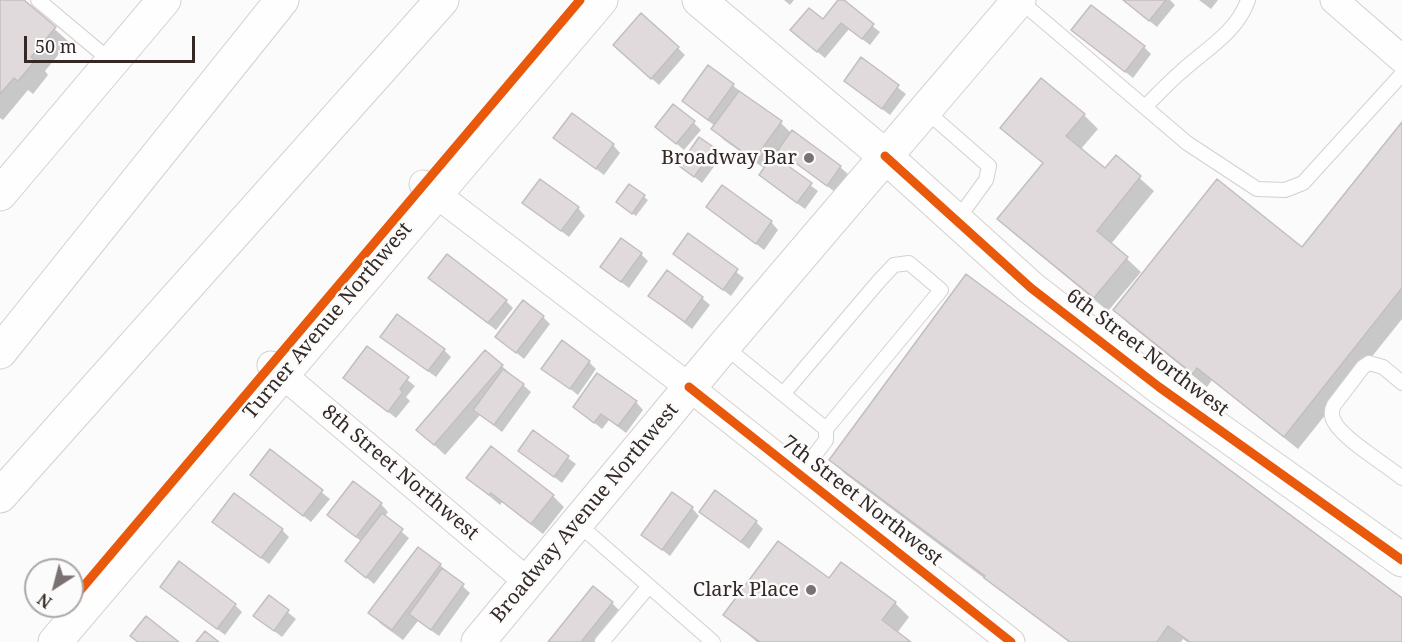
<!DOCTYPE html>
<html>
<head>
<meta charset="utf-8">
<style>
  body { margin:0 }
  #map { position:relative; width:1402px; height:642px; overflow:hidden; background:#fbfbfb; font-family:"Noto Serif",serif }
  canvas { display:block }
  .north { position:absolute; left:24px; top:558px; width:60px; height:60px; box-sizing:border-box; background:#fbfbfb; border:2px solid #aba7a5; border-radius:50%; rotate:216deg; font-size:16px; font-weight:700; line-height:24px; text-align:center; color:#342925 }
  .north::after { content:''; display:block; margin:auto; width:21px; height:27px; background:#7a7270; clip-path:polygon(50% 0,100% 100%,50% 72%,0 100%) }
  .scale { position:absolute; left:24px; top:36px; width:171px; height:27px; box-sizing:border-box; border:3px solid #342925; border-top:0; padding-left:8px; font-size:18px; line-height:21px; white-space:nowrap; color:#342925; -webkit-text-stroke:4px #fbfbfb; paint-order:stroke }
</style>
</head>
<body>
<div id="map">
<canvas width="1402" height="642"></canvas>
<div class="north">N</div>
<div class="scale">50 m</div>
</div>
<script>
const g = document.querySelector('canvas').getContext('2d');
g.lineJoin = 'round';
function fillPath(path, color) { g.fillStyle = color; g.fill(path, 'evenodd'); }
function stroke(path, color, width, dash) { g.strokeStyle = color; g.lineWidth = width; g.lineCap = dash ? 'butt' : 'round'; g.setLineDash(dash || []); g.stroke(path); }
function drawText(font, color, halo, rows, align = 'center') {
  g.font = font + ' "Noto Serif",serif'; g.lineWidth = 5; g.setLineDash([]); g.textBaseline = 'middle'; g.strokeStyle = halo; g.fillStyle = color; for (const [text, x, y, turn = 0] of rows) {
    g.save(); g.translate(x, y); g.rotate((+turn || 0) * Math.PI / 180); g.textAlign = isNaN(turn) ? turn : align; if (halo) g.strokeText(text, 0, 0); g.fillText(text, 0, 0); g.restore();
  }
}
fillPath(new Path2D(`
  M0,0H22L69,42L45,71L48,75L33,94L28,90L3,120L0,118Z
  M784,0H794L790,5Z
  M840,0L880,32L870,45L849,29L825,58L799,37L823,21Z
  M1123,0H1170L1175,5L1157,27Z
  M1199,0H1218L1211,9Z
  M1073,30L1144,47L1151,54L1133,78Z
  M678,48L685,55L659,85L622,52Z
  M861,59L906,94L890,115L845,81Z
  M709,67L781,123L791,133L840,167L848,174L835,192L780,150L774,158L818,191L805,209L768,182L761,175L765,169L724,140L713,129L715,126L691,108L684,101Z
  M1084,115L1098,129L1080,150L1105,170L1116,157L1154,191L1111,244L1141,272L1108,311L1013,233L999,219L1044,164L1002,128Z
  M694,123L701,130L684,150L657,127Z
  M1402,124V319L1298,449L1212,380L1207,387L1129,324L1115,310L1302,249Z
  M555,138L613,145L620,153L604,175Z
  M700,139L721,157L702,183L681,166Z
  M630,186L648,200L636,216L621,205Z
  M524,203L578,208L585,216L569,237Z
  M708,207L771,222L778,230L764,250Z
  M688,235L744,278L731,296L675,253Z
  M641,254L648,261L629,288L602,267Z
  M437,285L506,301L513,308L496,330Z
  M650,296L702,298L710,305L692,329Z
  M543,317L550,324L524,359L497,337Z
  M390,344L444,350L451,357L436,377Z
  M368,348L415,386L406,397L410,401L396,418L345,378Z
  M486,352L531,392L502,432L480,415L445,455L418,430Z
  M589,362L596,369L578,395L543,368Z
  M636,402L643,410L626,433L609,420L602,429L575,407Z
  M533,432L576,464L562,483L520,451Z
  M270,451L330,499L311,522L252,475Z
  M831,459L1402,600V642H1187L1183,639L1181,642H1069L844,473Z
  M468,478L553,496L564,507L543,534L502,502L500,505Z
  M381,504L388,512L384,517L409,538L374,584L347,561L362,542L329,515Z
  M692,508L699,516L670,556L643,535Z
  M701,511L756,522L763,529L749,549Z
  M214,522L282,530L289,537L269,564Z
  M440,565L470,593L439,636L418,621L403,640L381,624L370,613Z
  M829,581L895,603L909,617L897,633L909,642H757L725,615Z
  M162,587L235,605L242,612L225,635Z
  M269,597L296,619L282,637L255,616Z
  M612,603L623,614L600,642H550Z`), '#0003');
const building = new Path2D(`
  M0,0H24L56,27L31,57L36,60L18,81L14,78L0,94Z
  M838,0H844L874,24L862,39L841,23L817,52L790,30L809,8L823,19Z
  M1123,0H1166L1149,21Z
  M1091,5L1145,46L1125,72L1071,30Z
  M641,13L679,47L651,79L613,45Z
  M861,57L899,85L882,109L844,81Z
  M708,65L734,84L708,120L682,101Z
  M1041,78L1085,114L1066,136L1105,168L1116,155L1141,176L1097,231L1128,257L1094,298L997,219L1043,163L1000,128Z
  M739,91L782,121L754,160L711,129Z
  M673,104L695,121L676,144L655,127Z
  M572,113L614,144L596,169L553,138Z
  M1402,122V288L1284,437L1197,368L1193,374L1113,310L1217,179L1302,247Z
  M792,130L841,166L827,186L778,150Z
  M699,137L715,148L694,177L679,166Z
  M773,155L812,183L797,203L759,175Z
  M540,179L579,207L561,231L522,203Z
  M629,184L645,195L632,214L616,202Z
  M722,185L772,221L756,244L706,207Z
  M688,233L738,269L723,290L673,254Z
  M621,238L642,253L621,282L600,267Z
  M447,254L507,300L488,323L428,278Z
  M667,270L703,297L685,322L648,296Z
  M966,274L1402,598V642H1190L1168,626L1157,642H1070L984,578L985,576L829,460Z
  M523,300L544,316L516,353L495,337Z
  M397,314L445,349L428,371L380,337Z
  M562,340L590,361L570,389L541,369Z
  M367,346L409,377L400,389L403,392L388,412L343,378Z
  M485,350L503,365L434,445L416,430Z
  M503,369L524,384L494,425L473,410Z
  M597,373L637,401L618,426L601,414L594,423L573,407Z
  M533,430L569,456L554,477L518,451Z
  M491,446L554,495L531,524L491,493L489,495L466,478Z
  M270,449L323,490L303,516L250,475Z
  M353,481L382,503L356,537L327,515Z
  M715,490L757,521L741,542L699,512Z
  M672,492L693,507L662,550L641,535Z
  M234,493L283,529L261,558L212,522Z
  M382,513L403,529L366,578L345,561Z
  M778,541L829,578L841,562L896,602L882,620L911,642H760L723,615Z
  M418,547L441,564L392,630L368,613Z
  M179,561L236,604L217,629L160,587Z
  M442,568L464,584L431,630L409,614Z
  M593,586L613,602L581,642H548Z
  M269,595L289,610L274,631L253,616Z
  M146,616L179,642H138L130,636Z
  M205,631L219,642H196Z`);
fillPath(building, '#e0dadc');
stroke(building, '#c3bec0', 1.5);
const service = new Path2D(`
  M38,0L112,62
  M1019,0L1187,143L1257,189L1285,190L1303,183L1402,74
  M1145,107C1157,95 1169,82 1182,71C1205,50 1238,31 1248,0
  M925,110L989,166L986,180L957,220
  M724,346L826,429V440L800,475
  M1402,383L1383,367L1369,363L1363,367L1334,405C1331,411 1331,417 1335,423C1345,440 1385,464 1402,478
  M783,394L879,281L894,265L909,263L941,290L826,429
  M577,523L713,642
  M602,642L649,586`);
const minor = new Path2D(`
  M1334,0L1402,59
  M423,184L689,387L1011,642
  M271,365L528,582`);
const tertiary = new Path2D(`
  M699,0L885,156L1031,288L1159,387L1402,560
  M0,194L164,0
  M55,642L601,0
  M478,642L724,346L1019,0`);
const motorway = new Path2D(`
  M0,352L282,0
  M0,496L442,0`);
stroke(service, '#d5d0cd', 16);
stroke(minor, '#d5d0cd', 29);
stroke(tertiary, '#d5d0cd', 35);
stroke(motorway, '#d5d0cd', 35);
stroke(service, '#fefefe', 14);
stroke(minor, '#fefefe', 27);
stroke(tertiary, '#fefefe', 33);
stroke(motorway, '#fefefe', 33);
stroke(new Path2D(`
  M885,156L1031,288L1159,387L1402,560
  M689,387L1011,642
  M72,600L580,0`), '#e8590c', 9);
for (const [x, y, r, color] of [
  [809,158,6,"#7a7270"],
  [811,590,6,"#7a7270"]
]) { const dot = new Path2D(); dot.arc(x, y, r, 0, 2 * Math.PI); g.fillStyle = color; g.fill(dot); stroke(dot, '#fbfbfb', 2); }
drawText('20px', '#342925', '#fbfbfb', [
  ["Broadway Bar",797,158],
  ["Clark Place",799,590]
], 'right');
drawText('20px', '#342925', '#fbfbfb', [
  ["Turner Avenue Northwest",328,321,-50],
  ["6th Street Northwest",1147,353,37],
  ["8th Street Northwest",400,473,40],
  ["7th Street Northwest",862,501,38],
  ["Broadway Avenue Northwest",585,513,-50]
]);
</script>
</body>
</html>
